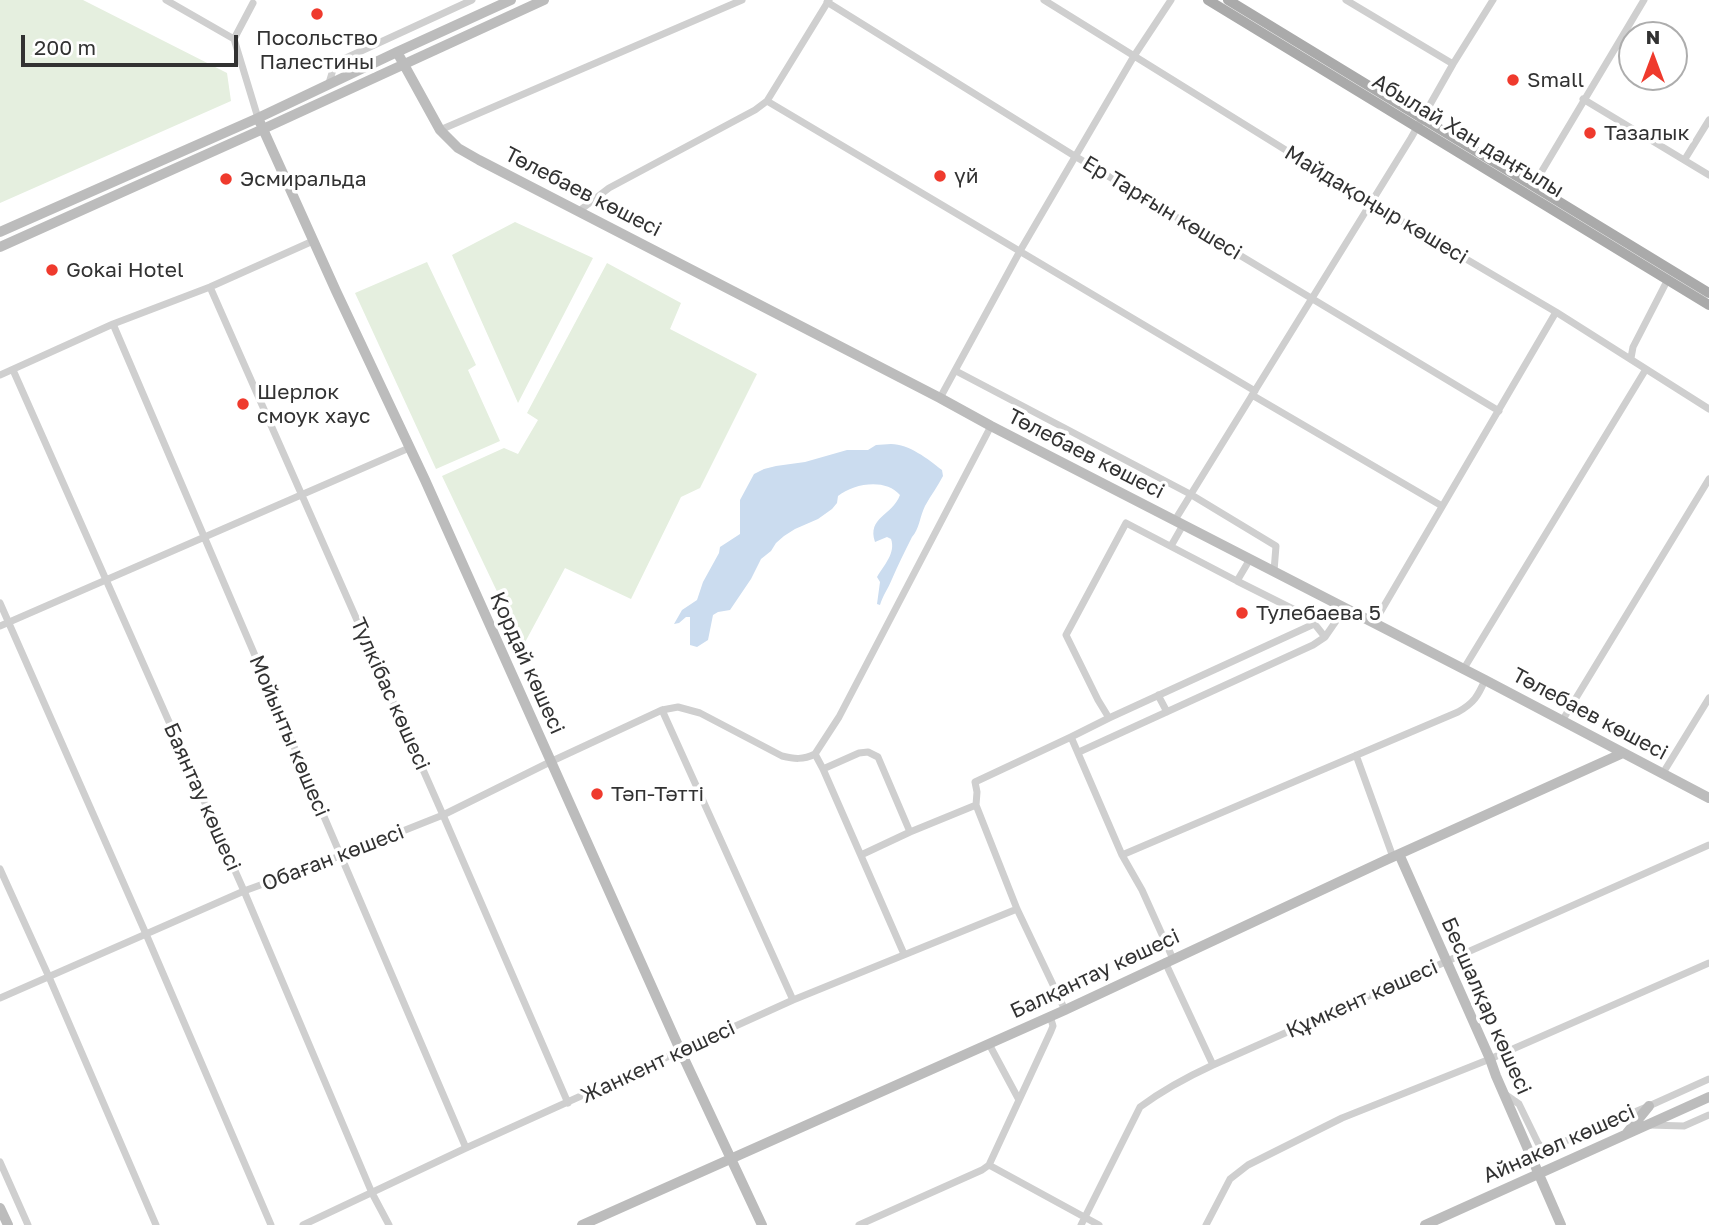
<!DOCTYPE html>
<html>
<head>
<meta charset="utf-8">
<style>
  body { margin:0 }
  #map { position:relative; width:1709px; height:1225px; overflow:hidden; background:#fff; font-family:"Golos Text",sans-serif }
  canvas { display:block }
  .north { position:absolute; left:1618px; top:21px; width:70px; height:70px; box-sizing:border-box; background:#fff; border:2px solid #adadad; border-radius:50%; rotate:0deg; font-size:19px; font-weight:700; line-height:28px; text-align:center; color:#323232 }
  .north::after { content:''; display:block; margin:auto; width:24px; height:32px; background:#ef3a2d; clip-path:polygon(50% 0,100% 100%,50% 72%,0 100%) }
  .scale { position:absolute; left:21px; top:35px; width:217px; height:32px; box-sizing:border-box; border:4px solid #323232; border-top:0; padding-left:9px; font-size:21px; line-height:24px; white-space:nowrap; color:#323232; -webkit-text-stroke:5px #fff; paint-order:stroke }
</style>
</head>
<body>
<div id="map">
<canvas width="1709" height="1225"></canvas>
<div class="north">N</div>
<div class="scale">200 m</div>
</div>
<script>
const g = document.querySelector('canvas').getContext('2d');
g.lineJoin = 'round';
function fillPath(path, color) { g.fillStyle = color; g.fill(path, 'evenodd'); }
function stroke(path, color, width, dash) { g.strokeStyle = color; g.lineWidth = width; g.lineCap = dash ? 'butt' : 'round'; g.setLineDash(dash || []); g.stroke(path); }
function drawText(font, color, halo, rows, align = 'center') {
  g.font = font + ' "Golos Text",sans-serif'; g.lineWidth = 7; g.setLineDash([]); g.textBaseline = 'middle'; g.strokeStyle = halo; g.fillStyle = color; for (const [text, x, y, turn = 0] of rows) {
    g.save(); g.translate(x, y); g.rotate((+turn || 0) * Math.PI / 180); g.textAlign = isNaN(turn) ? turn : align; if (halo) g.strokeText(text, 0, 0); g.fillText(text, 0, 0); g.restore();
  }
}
fillPath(new Path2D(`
  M0,0H83L227,73L231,101L0,203Z
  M515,222L593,258L518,403L452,255Z
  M427,262L476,365L468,370L500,441L436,469L355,293Z
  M607,263L681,303L670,329L757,374L700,488L681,497L631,599L565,568L523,646L442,476L504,448L518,454L538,420L527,413Z`), '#e5efdf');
fillPath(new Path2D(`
  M891,444C909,444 928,459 942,470L943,476C938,486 931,495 925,506C920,516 919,530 912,537C905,551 898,565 892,579C888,589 883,595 880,605L877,604L880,582L877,577C884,565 896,553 891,539L887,537L875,542C867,517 892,516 900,495C886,478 854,483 838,496L837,503L832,509L818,519L795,529L784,536L776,543L771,551L761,559L751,579L730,610L718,612L713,615L708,640L697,647L690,645V617H686L679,623L674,624L682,610L697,600L703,582L719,553L720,547L740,534V500L754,474L764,469L776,466L805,462L847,450H868L876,445Z`), '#cbdcef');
stroke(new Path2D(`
  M166,0L234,39L258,118
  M1044,0L1371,203L1556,312L1709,409
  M1346,0L1453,64
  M827,2L1073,155L1499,411
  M234,39L253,3
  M329,83L335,63L472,0
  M1583,99L1709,175
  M767,101L1255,391
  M440,130L742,0
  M1685,159L1709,120
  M1533,186L1644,0
  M579,211L609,188L755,110L767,101L829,0
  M210,287L443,815L568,1103
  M113,324L466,1148
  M1631,358L1633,347L1668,279
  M13,370L244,891L372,1193L389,1225
  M956,371L1190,494L1276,546L1274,571
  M0,375L113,324L210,287L313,241
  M1252,395L1442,506
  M940,398L1020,251L1134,56L1171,0
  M1175,520L1411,138L1453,64L1493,0
  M1171,546L1183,525
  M1250,559L1237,581L1126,523L1066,635L1098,700L1109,718L1314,624
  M1237,581L1309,617L1325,637
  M0,603L146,934L271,1225
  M1374,623L1556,312
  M0,626L409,448
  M1463,670L1646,369
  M1158,695L1167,712
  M662,710L793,1000
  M1109,718L1071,737L1122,855L1142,890L1173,959
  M1562,721L1709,479
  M1079,752L1313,645L1325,637L1345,608
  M815,754L839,717L991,426
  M1356,755L1393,857
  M823,769L904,954
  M1663,773L1709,698
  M976,805L977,792L975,782L1071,737
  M861,855L910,832L976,805L1017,909L1065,1010
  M1122,855L1458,712C1474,703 1478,696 1485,680
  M0,869L49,977L156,1225
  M1165,962L1213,1065
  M0,998L244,891L340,856L443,815L550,762L662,710L678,707L700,713L782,756C794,759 803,760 815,754L823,769L859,753L868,752L878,757L910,832
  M989,1044L1019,1100
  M1506,1095L1519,1104L1538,1143L1544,1150L1649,1106L1709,1079
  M1649,1125L1684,1126L1709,1115
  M0,1162L28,1225
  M989,1165L1099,1225
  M303,1225L466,1148L793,1000L1017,909
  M859,1225L982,1170L989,1165L1051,1031L1053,1026L1050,1016
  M1081,1225L1140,1107C1163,1090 1187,1077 1213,1065L1709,845
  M1206,1225L1230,1179L1248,1165L1342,1118L1490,1059L1709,963`), '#cfcfcf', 7);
stroke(new Path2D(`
  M397,52L440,130L458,148L479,160L940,398L991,426L1485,680L1709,798
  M258,118L336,291L425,480L681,1052L762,1225
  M0,232L258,118L397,52L511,0
  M0,247L263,129L544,0
  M1399,854L1490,1059L1496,1076L1561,1225
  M1627,1133L1649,1106
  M0,1208L8,1225
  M582,1225L1065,1010L1386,860L1623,753
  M1425,1225L1709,1097`), '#bcbcbc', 10);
stroke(new Path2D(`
  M1208,0L1709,305
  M1228,0L1709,293`), '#aaa', 10);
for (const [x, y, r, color] of [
  [317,14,7,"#ef3a2d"],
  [1513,80,7,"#ef3a2d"],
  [1590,133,7,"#ef3a2d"],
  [940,176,7,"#ef3a2d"],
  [226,179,7,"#ef3a2d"],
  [52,270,7,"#ef3a2d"],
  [243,404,7,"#ef3a2d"],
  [1242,613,7,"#ef3a2d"],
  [597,794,7,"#ef3a2d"]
]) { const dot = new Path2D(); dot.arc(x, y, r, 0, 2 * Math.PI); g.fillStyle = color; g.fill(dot); stroke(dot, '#fff', 2.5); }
drawText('21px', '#323232', '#fff', [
  ["Посольство",317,38,"center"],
  ["Палестины",317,62,"center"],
  ["Small",1527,80],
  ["Тазалык",1604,133],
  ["үй",954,176],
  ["Эсмиральда",240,179],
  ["Gokai Hotel",66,270],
  ["Шерлок",257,392],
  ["смоук хаус",257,416],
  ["Тулебаева 5",1256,613],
  ["Тәп-Тәтті",611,794]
], 'left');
drawText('21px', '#323232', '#fff', [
  ["Абылай Хан даңғылы",1468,136,31],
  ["Төлебаев көшесі",583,192,27],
  ["Майдақоңыр көшесі",1376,205,31],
  ["Ер Тарғын көшесі",1162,208,31],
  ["Төлебаев көшесі",1086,454,27],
  ["Қордай көшесі",527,663,66],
  ["Түлкібас көшесі",390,694,66],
  ["Төлебаев көшесі",1590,714,28],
  ["Мойынты көшесі",289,736,67],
  ["Баянтау көшесі",202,797,66],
  ["Обаған көшесі",333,858,-21],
  ["Балқантау көшесі",1095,974,-25],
  ["Құмкент көшесі",1362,999,-24],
  ["Бесшалқар көшесі",1486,1006,66],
  ["Жанкент көшесі",658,1062,-25],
  ["Айнакөл көшесі",1559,1144,-24]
]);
</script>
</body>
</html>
